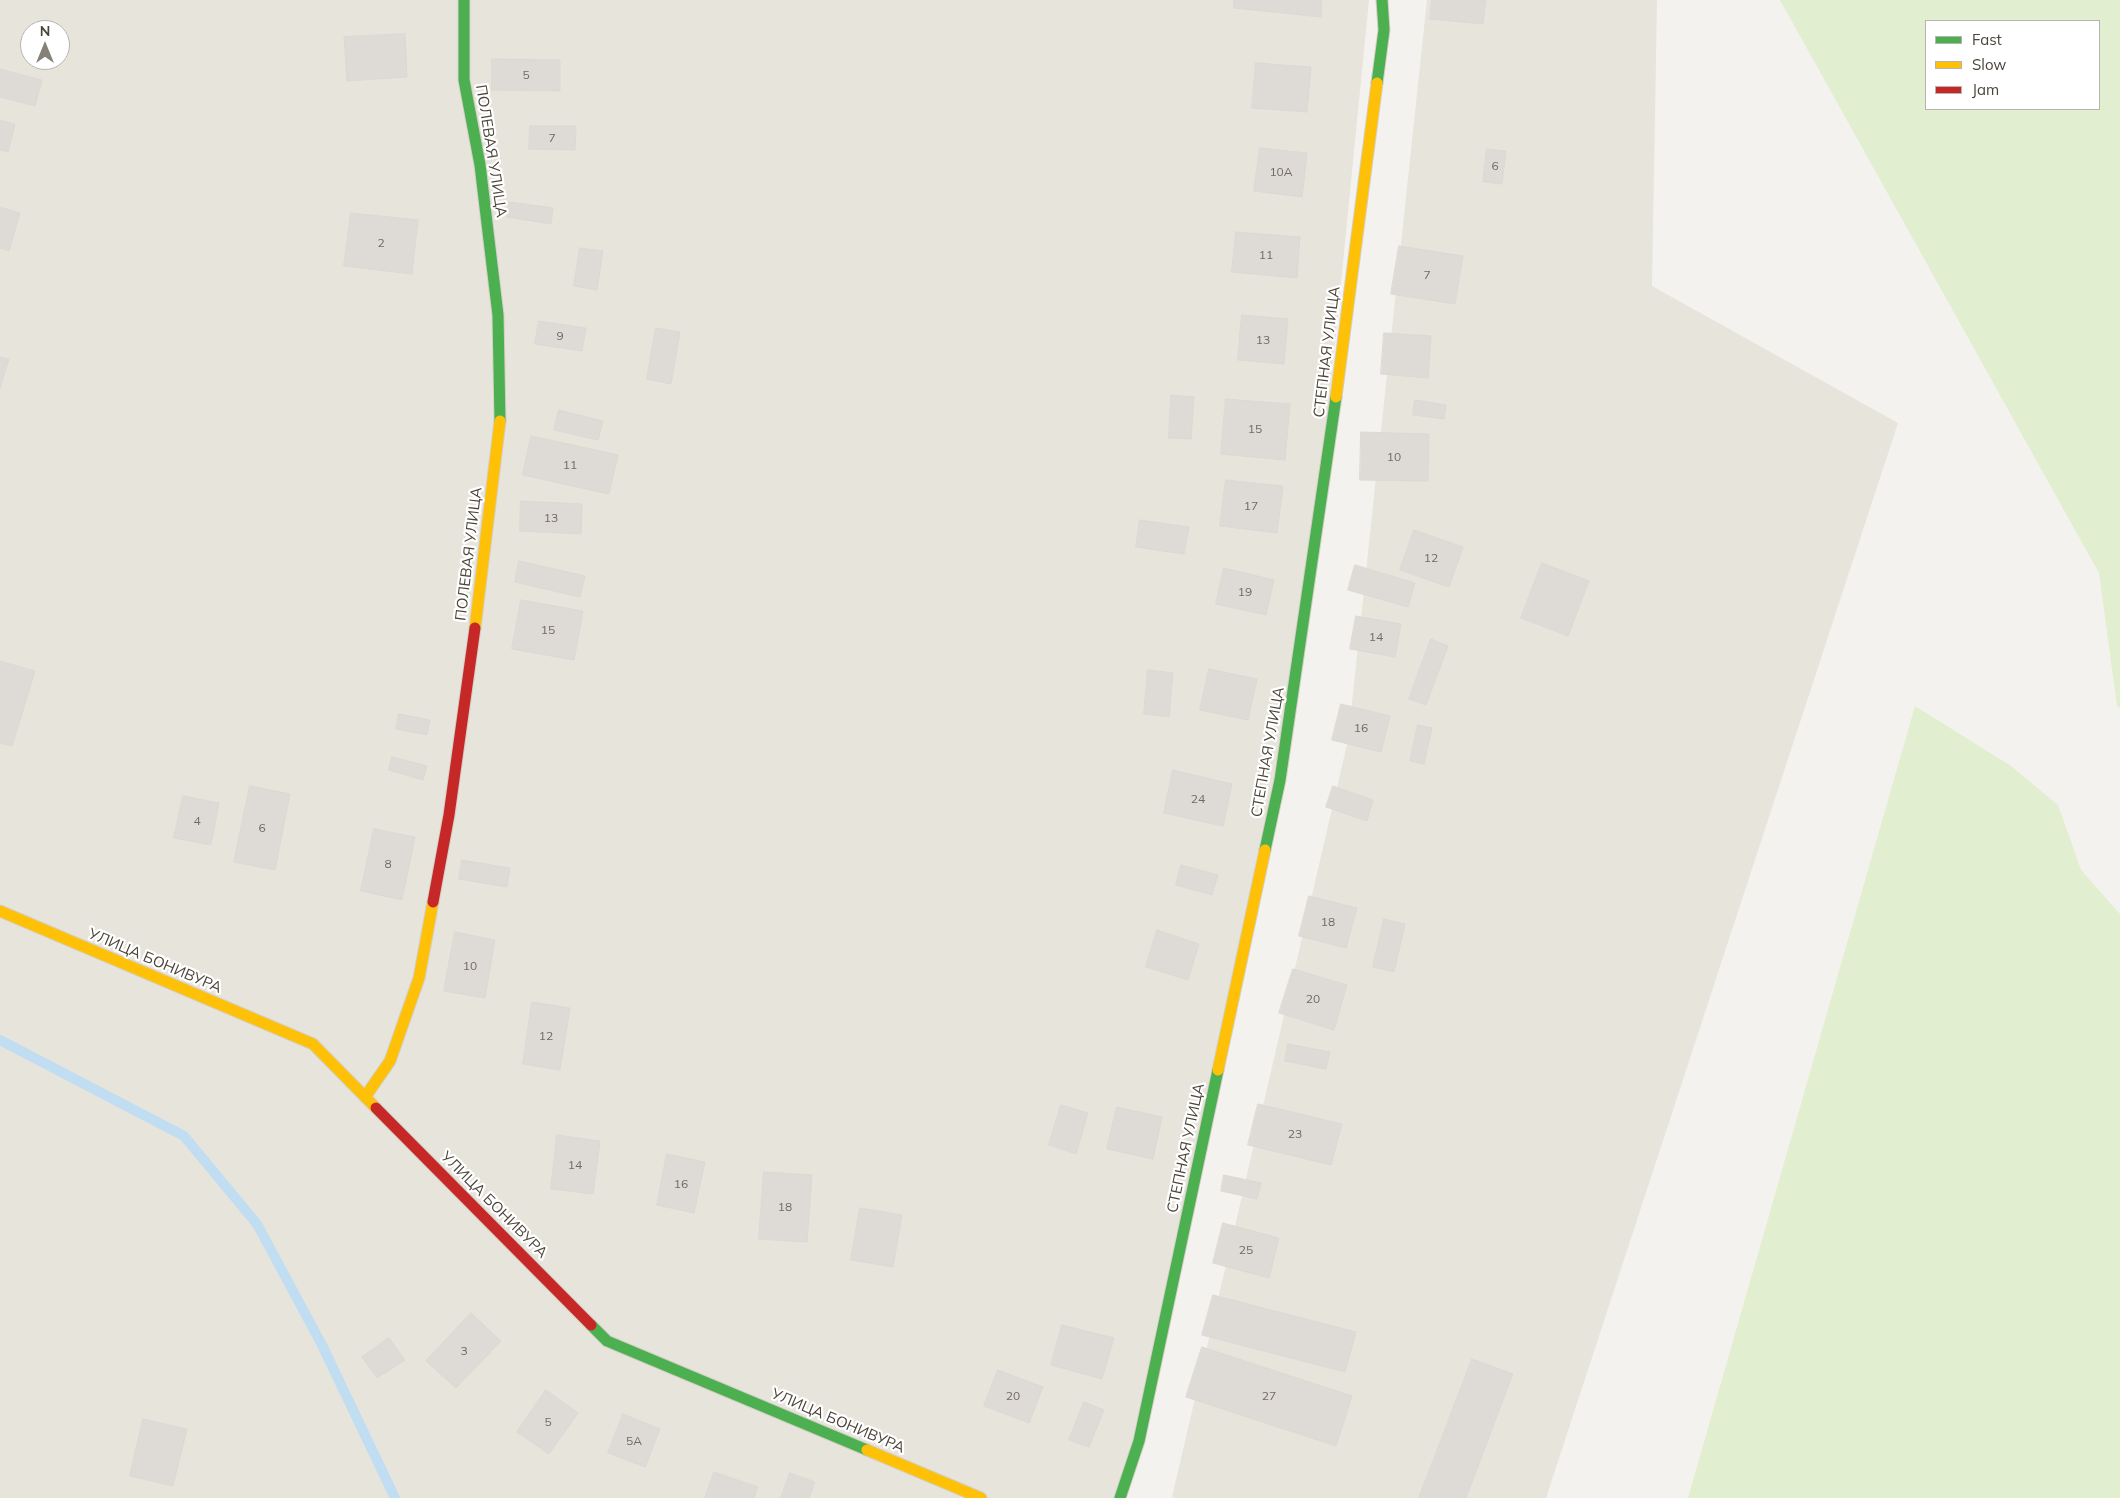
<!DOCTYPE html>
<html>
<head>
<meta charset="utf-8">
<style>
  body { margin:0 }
  #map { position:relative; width:2120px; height:1498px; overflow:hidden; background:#f4f2ee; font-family:Mulish,sans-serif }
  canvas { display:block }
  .legend { position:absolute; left:1925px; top:20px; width:175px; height:90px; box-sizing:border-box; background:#fff; border:1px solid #b7b4b0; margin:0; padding:6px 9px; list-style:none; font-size:15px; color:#4b4439 }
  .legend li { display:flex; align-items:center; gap:10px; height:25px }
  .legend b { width:25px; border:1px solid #b7b4b0 }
  .north { position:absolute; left:20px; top:20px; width:50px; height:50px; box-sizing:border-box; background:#fff; border:1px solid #b7b4b0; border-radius:50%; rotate:0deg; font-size:14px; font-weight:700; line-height:20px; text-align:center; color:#4b4439 }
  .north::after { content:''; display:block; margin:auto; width:18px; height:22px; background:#868178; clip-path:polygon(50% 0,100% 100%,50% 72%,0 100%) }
</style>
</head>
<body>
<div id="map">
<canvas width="2120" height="1498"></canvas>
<ul class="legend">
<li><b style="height:6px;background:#4caf50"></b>Fast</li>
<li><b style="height:6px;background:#ffc107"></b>Slow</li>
<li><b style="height:6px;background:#c62828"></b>Jam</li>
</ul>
<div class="north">N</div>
</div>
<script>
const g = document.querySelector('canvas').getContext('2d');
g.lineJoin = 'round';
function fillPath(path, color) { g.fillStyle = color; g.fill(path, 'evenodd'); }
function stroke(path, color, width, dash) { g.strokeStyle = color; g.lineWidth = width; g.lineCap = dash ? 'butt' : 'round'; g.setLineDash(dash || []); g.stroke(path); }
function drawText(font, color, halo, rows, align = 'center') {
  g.font = font + ' Mulish,sans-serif'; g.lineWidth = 4.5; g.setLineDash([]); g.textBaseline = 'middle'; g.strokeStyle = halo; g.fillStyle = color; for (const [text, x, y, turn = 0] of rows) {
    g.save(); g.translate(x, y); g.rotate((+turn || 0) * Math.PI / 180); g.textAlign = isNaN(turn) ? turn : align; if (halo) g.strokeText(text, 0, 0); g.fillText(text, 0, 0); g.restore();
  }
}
fillPath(new Path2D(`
  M0,0H1369L1303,666L1120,1498H0ZM30,30H60V60H30Z
  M1427,0H1657L1652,286L1898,423L1546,1498H1176L1172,1497L1348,740Z`), '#e7e4dc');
fillPath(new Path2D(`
  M1780,0H2120V708L2117,706L2099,573ZM1926,21H2099V109H1926Z
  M1915,706L2011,766L2058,805L2081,870L2120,914V1498H1688Z`), '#e1eecf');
stroke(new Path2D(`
  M0,1040L184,1136L257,1224L322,1345L395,1498`), '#c0ddf1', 10);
const building = new Path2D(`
  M1234,0H1322L1321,17L1234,8Z
  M1432,0H1486L1483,24L1430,19Z
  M405,34L407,77L347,81L344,37Z
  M492,59L560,60V91L492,90Z
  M1256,63L1311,67L1307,112L1252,108Z
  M0,69L42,80L35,106L0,97Z
  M0,120L15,124L8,152L0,150Z
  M530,126H576L575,150L529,149Z
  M1260,148L1307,153L1302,197L1254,191Z
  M1487,149L1506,151L1502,184L1483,182Z
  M509,202L553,208L551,224L507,217Z
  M0,207L20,213L9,251L0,248Z
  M351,213L418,220L412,274L344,266Z
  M1236,232L1300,237L1297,278L1232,272Z
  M1399,246L1463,256L1455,304L1391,294Z
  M580,248L603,251L597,290L574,286Z
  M1242,315L1288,319L1284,364L1238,360Z
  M539,321L586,328L582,351L535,344Z
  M656,328L680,332L671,384L647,379Z
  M1384,333L1431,336L1428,378L1381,374Z
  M0,357L9,359L0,388Z
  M1171,395L1194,397L1191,439L1169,438Z
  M1226,399L1290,404L1285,460L1221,454Z
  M1415,400L1446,405L1444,419L1413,415Z
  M559,410L603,421L598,440L554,430Z
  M1361,432L1429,434L1428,481L1360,480Z
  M531,436L618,455L609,494L523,475Z
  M1226,480L1283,486L1277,533L1220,526Z
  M521,501L582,504L581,534L520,531Z
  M1140,520L1189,527L1184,554L1136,547Z
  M1414,530L1463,547L1449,587L1400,570Z
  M519,561L585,576L580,597L515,582Z
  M1542,563L1589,581L1568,636L1521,618Z
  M1355,565L1415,583L1408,607L1348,590Z
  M1224,568L1274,580L1266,615L1216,604Z
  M521,600L583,611L574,660L512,649Z
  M1356,616L1401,624L1395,657L1350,649Z
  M1431,639L1448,646L1426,705L1409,699Z
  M0,661L35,671L12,746L0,743Z
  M1209,669L1257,679L1248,720L1200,710Z
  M1148,670L1173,673L1169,717L1144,714Z
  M1341,704L1390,716L1381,752L1332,740Z
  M399,714L430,720L427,735L396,729Z
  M1418,725L1432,728L1424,764L1410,761Z
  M392,757L427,766L423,780L389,770Z
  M1173,770L1232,784L1223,826L1164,813Z
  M250,786L290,794L275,870L234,862Z
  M1333,786L1373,800L1367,821L1326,807Z
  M183,796L219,803L211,845L174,838Z
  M374,829L415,837L402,900L361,891Z
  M462,860L510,868L507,887L459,879Z
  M1181,865L1218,875L1212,895L1176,885Z
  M1309,896L1357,908L1346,948L1299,936Z
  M1384,919L1405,924L1394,972L1373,967Z
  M1157,930L1199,944L1188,980L1146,967Z
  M455,932L495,940L485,998L444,991Z
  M1293,969L1347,985L1334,1030L1279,1013Z
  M532,1002L570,1008L560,1070L523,1064Z
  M1288,1044L1330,1052L1326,1069L1285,1061Z
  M1258,1104L1342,1124L1331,1165L1248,1145Z
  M1061,1105L1088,1113L1076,1154L1049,1145Z
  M1117,1107L1162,1117L1153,1159L1107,1149Z
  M557,1135L600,1141L593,1194L551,1189Z
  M667,1154L705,1162L694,1213L657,1205Z
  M764,1172L812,1175L807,1242L759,1239Z
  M1224,1175L1261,1183L1257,1199L1221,1191Z
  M860,1208L902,1215L893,1267L851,1260Z
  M1223,1223L1279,1238L1269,1278L1213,1263Z
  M1213,1295L1356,1332L1345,1372L1202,1335Z
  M471,1313L501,1341L456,1388L426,1361Z
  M1062,1325L1114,1338L1102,1379L1051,1365Z
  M389,1338L405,1360L377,1378L362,1357Z
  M1202,1347L1352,1396L1336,1446L1186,1397Z
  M1472,1359L1513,1374L1466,1498H1419Z
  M998,1370L1043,1387L1029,1423L984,1406Z
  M546,1390L578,1413L549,1454L517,1432Z
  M1084,1402L1104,1410L1089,1447L1069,1440Z
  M623,1414L660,1429L645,1467L608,1453Z
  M143,1419L187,1429L173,1486L130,1476Z
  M714,1472L758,1487L754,1498H705Z
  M790,1473L815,1482L809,1498H781Z`);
fillPath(building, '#dedbd6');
stroke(building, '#dcd9d4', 1);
const fast = new Path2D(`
  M464,0V80L480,165L498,315L500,421
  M1377,83L1384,30L1382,0
  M1265,850L1280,780L1336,397
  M591,1325L607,1341L867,1450
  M1120,1498L1139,1441L1218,1070`);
const slow = new Path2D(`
  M1336,397L1377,83
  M475,628L500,421
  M0,911L313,1044L376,1108
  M1218,1070L1265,850
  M365,1097L390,1061L419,978L433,902
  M867,1450L981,1498`);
const jam = new Path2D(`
  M433,902L449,815L475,628
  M376,1108L591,1325`);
stroke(fast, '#d3cfc5', 13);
stroke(slow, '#d3cfc5', 13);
stroke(jam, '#d3cfc5', 13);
stroke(fast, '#4caf50', 11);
stroke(slow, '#ffc107', 11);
stroke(jam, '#c62828', 11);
drawText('12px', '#706a61', null, [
  ["5",526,75],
  ["7",552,138],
  ["6",1495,166],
  ["10А",1281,172],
  ["2",381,243],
  ["11",1266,255],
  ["7",1427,275],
  ["9",560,336],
  ["13",1263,340],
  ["15",1255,429],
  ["10",1394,457],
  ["11",570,465],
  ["17",1251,506],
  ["13",551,518],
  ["12",1431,558],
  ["19",1245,592],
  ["15",548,630],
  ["14",1376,637],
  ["16",1361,728],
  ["24",1198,799],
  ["4",197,821],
  ["6",262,828],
  ["8",388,864],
  ["18",1328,922],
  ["10",470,966],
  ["20",1313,999],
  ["12",546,1036],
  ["23",1295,1134],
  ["14",575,1165],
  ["16",681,1184],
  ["18",785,1207],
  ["25",1246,1250],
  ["3",464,1351],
  ["20",1013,1396],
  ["27",1269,1396],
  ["5",548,1422],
  ["5А",634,1441]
]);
drawText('15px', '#4b4439', '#fff', [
  ["ПОЛЕВАЯ УЛИЦА",491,151,81],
  ["СТЕПНАЯ УЛИЦА",1327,352,-83],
  ["ПОЛЕВАЯ УЛИЦА",469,554,-83],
  ["СТЕПНАЯ УЛИЦА",1268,752,-80],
  ["УЛИЦА БОНИВУРА",155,961,23],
  ["СТЕПНАЯ УЛИЦА",1186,1148,-78],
  ["УЛИЦА БОНИВУРА",494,1205,45],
  ["УЛИЦА БОНИВУРА",838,1421,23]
]);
</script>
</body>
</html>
